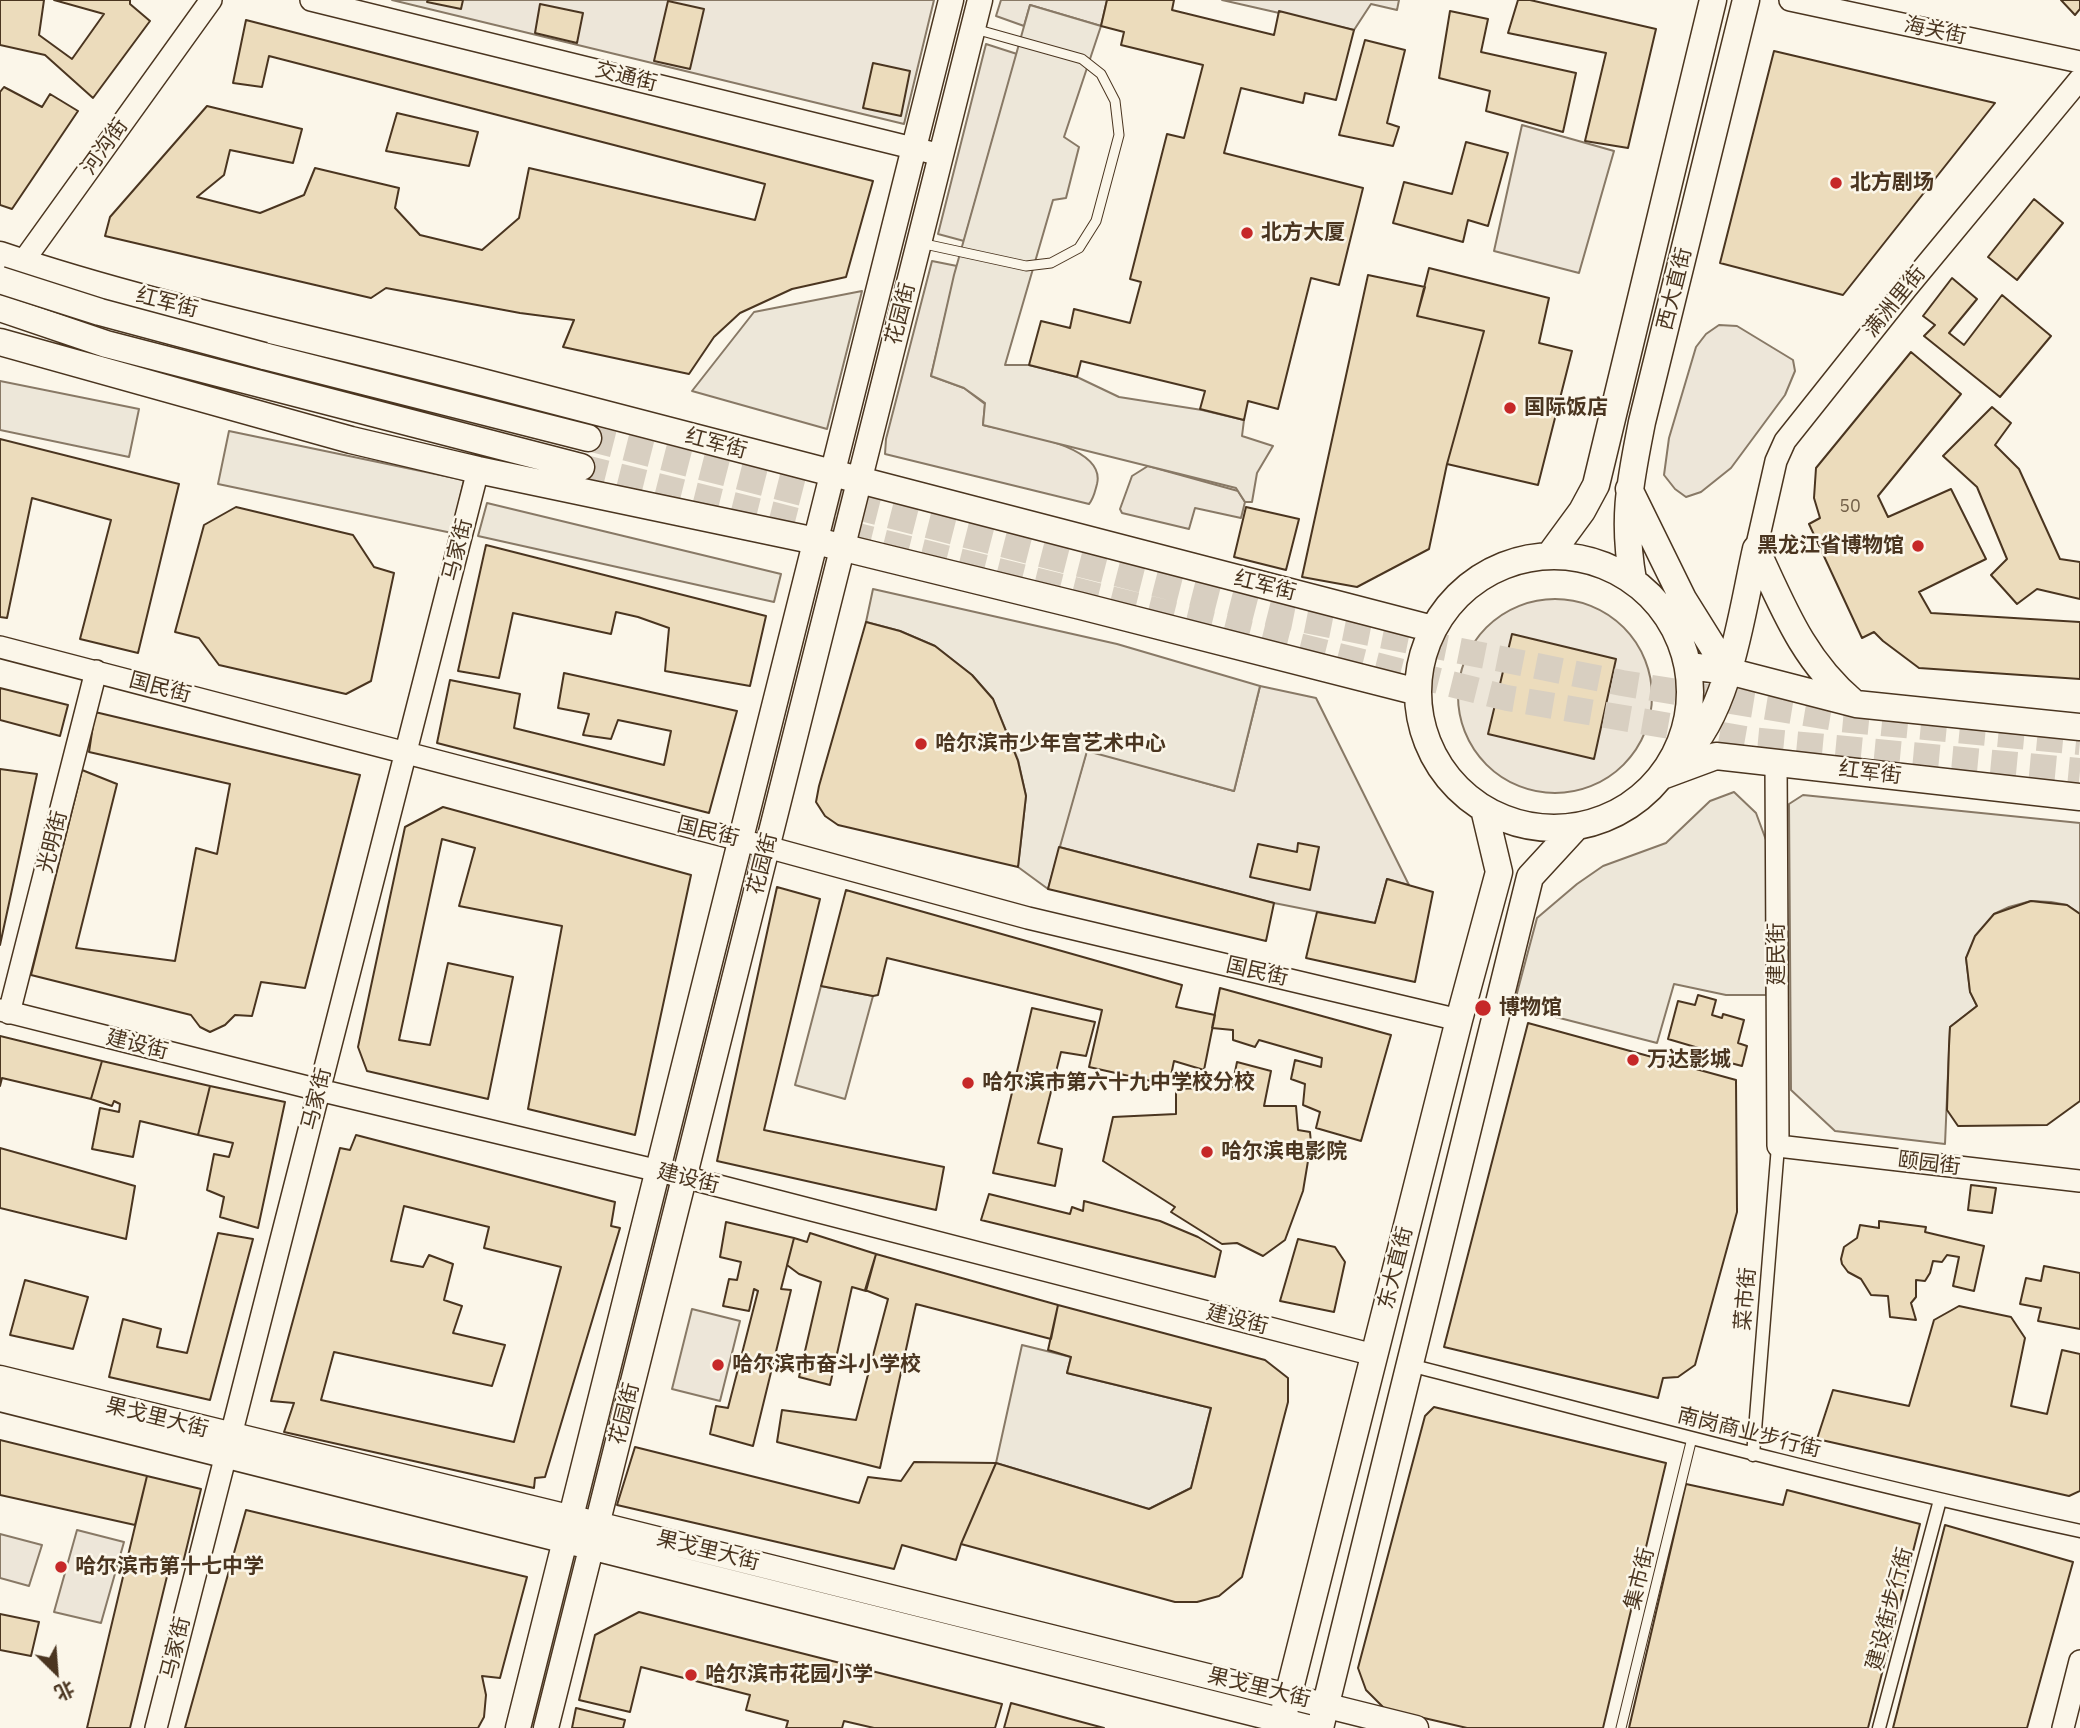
<!DOCTYPE html>
<html>
<head>
<meta charset="utf-8">
<style>
  body { margin:0 }
  #map { position:relative; width:2080px; height:1728px; overflow:hidden; background:#fbf6e9; font-family:"IBM Plex Sans","Noto Sans SC",sans-serif }
  canvas { display:block }
  .north { position:absolute; left:21px; top:1637px; width:70px; height:70px; -webkit-text-stroke:5px #fbf6e9; paint-order:stroke; rotate:155deg; font-size:19px; font-weight:700; line-height:28px; text-align:center; color:#4a3520 }
  .north::after { content:''; display:block; margin:auto; width:24px; height:32px; background:#4a3520; clip-path:polygon(50% 0,100% 100%,50% 72%,0 100%) }
</style>
</head>
<body>
<div id="map">
<canvas width="2080" height="1728"></canvas>
<div class="north">北</div>
</div>
<script>
const g = document.querySelector('canvas').getContext('2d');
g.lineJoin = 'round';
function fillPath(path, color) { g.fillStyle = color; g.fill(path, 'evenodd'); }
function stroke(path, color, width, dash) { g.strokeStyle = color; g.lineWidth = width; g.lineCap = dash ? 'butt' : 'round'; g.setLineDash(dash || []); g.stroke(path); }
function drawText(font, color, halo, rows, align = 'center') {
  g.font = font + ' "IBM Plex Sans","Noto Sans SC",sans-serif'; g.lineWidth = 5; g.setLineDash([]); g.textBaseline = 'middle'; g.strokeStyle = halo; g.fillStyle = color; for (const [text, x, y, turn = 0] of rows) {
    g.save(); g.translate(x, y); g.rotate((+turn || 0) * Math.PI / 180); g.textAlign = isNaN(turn) ? turn : align; if (halo) g.strokeText(text, 0, 0); g.fillText(text, 0, 0); g.restore();
  }
}
const green = new Path2D(`
  M392,0H934L904,124Z
  M1001,0H1107L1101,26L1030,5L1024,26L996,16Z
  M1222,0H1399L1397,10L1371,4L1354,30Z
  M986,44L1017,54L964,241L938,234Z
  M1522,125L1614,151L1579,273L1494,251Z
  M932,261L957,266L931,376L964,388L985,404L983,425C1010,432 1107,444 1097,484C1095,491 1094,498 1089,504L885,454L886,439Z
  M1719,325L1737,326L1793,360L1795,371L1785,395L1731,468L1701,492L1686,497L1675,489L1664,475L1669,438L1696,347L1706,334Z
  M1148,466L1238,491L1245,502L1241,518L1195,508L1189,529L1122,513L1120,509L1132,476Z
  M1458 696a97 97 0 1 1 194 0a97 97 0 1 1-194 0Z
  M1260,686L1316,698L1409,885L1387,879L1375,923L1274,903L1059,847L1087,750L1234,791Z
  M692,1309L740,1321L720,1401L672,1389Z
  M77,1530L124,1542L101,1623L54,1612Z
  M0,1534L42,1545L29,1586L0,1578Z`);
fillPath(green, '#ede6d9');
stroke(green, '#887966', 2);
const parking = new Path2D(`
  M1030,5L1101,26L1064,137L1079,147L1066,198L1053,200L1005,365H1029L1077,377L1119,397L1202,410L1244,420L1242,436L1273,446L1257,473L1252,502H1245L1236,488L983,425L985,403L964,388L931,376L954,275Z
  M862,291L827,429L692,391L754,312Z
  M0,381L139,409L129,457L0,430Z
  M229,431L464,480L452,533L218,484Z
  M487,503L781,574L774,602L478,536Z
  M873,589L1117,644L1260,686L1234,791L1087,751L1048,889L1018,867L1026,796L1018,760L993,699L972,675L935,646L900,631L866,622Z
  M1734,792L1756,813L1766,840V995H1726L1674,984L1657,1043L1544,1014L1513,1008L1537,918L1577,884L1603,866L1666,843L1710,801Z
  M1803,795L2080,823V914L2067,905L2051,902L2031,901L2009,907L1994,914L1966,958L1970,991L1977,1006L1950,1027L1945,1144L1835,1131L1791,1090L1789,804Z
  M821,986L873,996L845,1099L795,1085Z
  M1022,1345L1071,1357L1067,1373L1211,1408L1191,1488L1149,1509L996,1463Z`);
fillPath(parking, '#ede7d9');
stroke(parking, '#887966', 2);
const building = new Path2D(`
  M0,0H44L39,35L72,59L104,14L54,0H130V4L150,21L93,98L45,55L0,45Z
  M428,0H463L461,9L427,2Z
  M1107,0H1174L1172,10L1274,35L1279,11L1354,30L1336,100L1305,93L1303,103L1241,88L1224,153L1363,188L1339,285L1311,278L1278,409L1248,401L1244,420L1200,409L1205,391L1081,361L1077,377L1029,365L1041,321L1070,328L1074,309L1130,323L1141,282L1130,279L1167,134L1184,138L1203,65L1121,45L1124,32L1101,26Z
  M1518,0H1530L1656,29L1628,148L1585,141L1606,53L1508,33Z
  M2061,0H2080V9L2075,15Z
  M668,1L704,9L690,69L654,61Z
  M540,4L583,13L577,43L535,33Z
  M1450,11L1488,19L1481,52L1576,73L1563,132L1486,111L1490,91L1439,78Z
  M246,20L873,181L846,277L792,289L740,313L714,337L689,374L563,347L574,320L520,313L386,288L371,298L105,236L110,217L207,106L302,129L293,163L230,150L224,175L197,197L260,213L304,195L315,168L399,188L395,208L420,235L482,250L519,218L529,168L755,220L765,184L269,56L262,87L233,83Z
  M1365,40L1405,50L1387,123L1399,127L1393,146L1339,135Z
  M1774,51L1995,103L1843,295L1720,263Z
  M873,63L910,71L901,116L863,108Z
  M4,87L42,107L50,94L78,111L12,209L0,205V92Z
  M397,113L478,132L469,166L386,151Z
  M1466,142L1508,153L1488,226L1468,220L1463,242L1393,223L1404,182L1452,194Z
  M2034,199L2063,223L2017,280L1988,257Z
  M1429,268L1549,298L1539,343L1572,351L1538,485L1447,464L1484,331L1417,316Z
  M1368,275L1425,287L1417,316L1484,331L1447,464L1429,549L1357,587L1302,577Z
  M1952,278L1977,299L1949,333L1964,345L2002,295L2051,336L2000,397L1924,336L1935,325L1923,316Z
  M1911,352L1961,394L1878,496L1888,517L1951,489L1986,559L1919,592L1931,613L2080,622V679L1919,668L1883,641L1874,632L1862,638L1809,524L1820,518L1814,498L1816,468Z
  M1992,407L2011,423L1995,445L2019,469L2060,559L2080,562V599L2037,589L2017,604L1991,575L2007,559L1977,487L1943,456Z
  M0,439L179,484L138,653L80,639L111,520L32,498L7,618L0,617Z
  M236,507L353,535L374,567L394,573L371,681L346,694L219,665L199,638L175,632L204,525Z
  M1246,507L1299,519L1286,570L1234,557Z
  M486,545L766,616L750,686L665,671L669,628L638,617L616,612L611,634L513,613L499,678L458,671Z
  M866,622L900,631L935,646L972,675L993,699L1018,761L1026,796L1018,867L838,825L825,816L816,802L819,786Z
  M1512,634L1616,659L1594,759L1488,734Z
  M564,673L737,711L709,813L437,743L450,680L520,694L514,728L664,765L671,731L618,720L611,739L583,735L589,714L558,708Z
  M0,688L68,705L60,736L0,720Z
  M95,712L360,775L305,988L261,982L252,1016L235,1015L225,1025L210,1032L200,1027L191,1015L31,975L82,770L117,784L76,948L175,961L196,848L217,854L230,784L89,752Z
  M0,769L37,774L0,945Z
  M443,807L691,875L635,1135L528,1109L562,926L459,906L475,848L442,839L399,1040L430,1045L448,963L513,977L488,1099L367,1071L358,1047L405,827Z
  M1298,843L1319,847L1310,890L1250,877L1258,844L1297,852Z
  M1059,847L1274,903L1266,941L1048,889Z
  M1387,879L1433,892L1415,982L1306,958L1317,912L1375,923Z
  M777,887L820,899L764,1130L944,1167L936,1210L717,1161Z
  M846,890L1182,985L1176,1007L1215,1015L1204,1070L1174,1061L1169,1085L1089,1067L1102,1010L887,958L878,995L873,996L821,986Z
  M2031,901L2067,905L2080,914V1101L2047,1125L1958,1126L1947,1110L1949,1046L1950,1027L1977,1006L1970,992L1966,958L1975,936L1994,914Z
  M1220,988L1391,1035L1361,1141L1316,1128L1320,1112L1303,1105L1305,1084L1291,1079L1295,1060L1321,1067L1322,1058L1259,1040L1255,1047L1233,1040V1030L1212,1028Z
  M1698,995L1716,1000L1712,1015L1722,1018L1723,1014L1744,1020L1738,1043L1747,1046L1742,1066L1700,1055L1702,1049L1668,1039L1678,1001L1695,1005Z
  M1032,1008L1095,1022L1086,1056L1061,1052L1038,1143L1062,1149L1055,1186L993,1173Z
  M1528,1023L1736,1080L1737,1212L1695,1365L1678,1377L1663,1378L1658,1398L1444,1347Z
  M0,1036L102,1061L91,1099L2,1078L0,1086Z
  M102,1061L210,1086L198,1135L140,1121L133,1157L92,1149L100,1108L119,1112L120,1104L114,1101L112,1106L91,1099Z
  M1237,1062L1271,1071L1264,1106H1296L1298,1130L1310,1132L1311,1143L1303,1191L1285,1240L1263,1256L1237,1243L1222,1244L1171,1212L1175,1207L1103,1161L1113,1117L1176,1114V1089L1232,1087Z
  M210,1086L285,1102L258,1228L220,1217L224,1197L207,1190L214,1154L229,1157L233,1143L198,1135Z
  M356,1135L615,1202L611,1226L620,1228L545,1477L535,1478L534,1488L284,1432L294,1403L271,1401L340,1148L350,1150ZM404,1206L489,1227L484,1248L561,1267L514,1442L321,1400L334,1352L492,1386L505,1345L453,1333L462,1306L444,1300L453,1264L429,1255L423,1267L391,1261Z
  M0,1148L135,1186L126,1239L0,1208Z
  M1971,1185L1996,1188L1992,1213L1968,1210Z
  M989,1194L1070,1214L1072,1207L1083,1211L1084,1201L1160,1221L1198,1237L1221,1251L1215,1277L981,1220Z
  M1879,1221L1926,1227L1925,1232L1984,1246L1974,1291L1953,1286L1959,1257L1947,1255L1942,1262L1933,1261L1930,1273L1925,1281L1916,1280V1297L1911,1303L1916,1320L1890,1317L1888,1296L1871,1295L1861,1279L1848,1272L1842,1264L1841,1259L1844,1247L1857,1238L1860,1225L1879,1228Z
  M726,1222L794,1238L781,1289L791,1290L753,1446L710,1434L716,1406L728,1408L758,1291L754,1289L749,1311L723,1306L729,1279L737,1280L741,1262L720,1257Z
  M218,1233L253,1239L210,1400L109,1377L123,1319L161,1329L157,1347L187,1353Z
  M810,1233L876,1254L866,1291L852,1287L830,1385L799,1377L821,1282L799,1274L787,1265L794,1238L807,1242Z
  M1298,1239L1335,1247L1345,1262L1334,1312L1280,1301Z
  M876,1254L1058,1305L1051,1339L916,1304L880,1468L777,1442L782,1410L856,1420L888,1299L865,1290Z
  M2044,1266L2080,1273V1329L2038,1321L2041,1308L2020,1304L2026,1278L2041,1281Z
  M25,1280L88,1297L73,1349L10,1335Z
  M1058,1305L1265,1360L1288,1378V1402L1242,1577L1219,1596L1197,1602H1175L961,1544L996,1463L1149,1509L1191,1488L1211,1408L1067,1373L1071,1357L1048,1350Z
  M1959,1306L2011,1317L2025,1338L2011,1406L2047,1414L2062,1350L2080,1354V1491L2069,1496L1817,1439L1833,1390L1909,1406L1934,1320Z
  M1434,1407L1666,1463L1603,1728H1467L1385,1709L1366,1690L1358,1668L1425,1416Z
  M0,1440L147,1476L135,1525L0,1495Z
  M635,1447L859,1503L868,1477L901,1481L914,1462L996,1463L961,1544L956,1560L902,1545L894,1569L617,1505Z
  M147,1476L201,1489L182,1567L170,1564L130,1728H87Z
  M1686,1484L1783,1505L1787,1490L1920,1524L1868,1728H1629Z
  M246,1510L527,1577L500,1678L482,1676L486,1695L484,1717L478,1728H185Z
  M1945,1525L2073,1562L2027,1728H1893Z
  M639,1612L1002,1704L995,1728H874L844,1721L842,1728H786L788,1721L746,1710L750,1695L641,1667L630,1712L579,1700L595,1635Z
  M0,1614L39,1622L31,1656L0,1650Z
  M1011,1703L1104,1728H1004Z
  M576,1708L625,1720L623,1728H572Z`);
fillPath(building, '#ecdcbc');
stroke(building, '#4a3520', 2);
stroke(new Path2D(`
  M588,438L1275,614L1622,683L1841,719L2080,742
  M581,467L1507,698L1751,740L2080,771`), '#d8cfc1', 26, [26, 13]);
const service = new Path2D(`
  M920,243L1026,266L1051,263L1079,248L1096,221L1119,135L1115,101L1101,74L1082,59L975,29
  M1621,1728L1692,1438`);
const pedestrian = new Path2D(`
  M1410,1365C1633,1423 1855,1482 2080,1531
  M1753,1455L1778,1146
  M1879,1728L1940,1500`);
const tertiary = new Path2D(`
  M311,0L941,155
  M1790,0L2080,62
  M14,274L211,0
  M1756,549L1776,461L1785,441L1906,289L2080,79
  M0,647L767,847L1028,918L1459,1020
  M1776,762L1778,1146L2080,1181
  M0,1010L319,1090L684,1177L1374,1355
  M9,1013L96,671
  M156,1728L478,470
  M2063,1728L2080,1661`);
const secondary = new Path2D(`
  M0,1378L597,1524L1416,1728
  M0,1399L1311,1728
  M518,1728L951,0
  M546,1728L980,0`);
const primary = new Path2D(`
  M0,255C157,308 322,340 482,382C799,465 1116,548 1433,629
  M0,308L106,344L581,467
  M0,342L351,440L478,470L816,541L1081,606L1418,692
  M264,356L588,438
  M1629,489L1683,599L1728,671
  M1756,549C1783,607 1803,660 1853,702
  M1418 692a136 136 0 1 1 272 0a136 136 0 1 1-272 0Z
  M1549,556L1582,511L1596,485L1713,0
  M1633,580C1622,518 1630,483 1642,422L1746,0
  M1689,666L1728,671L1856,704L2080,727
  M1684,755C1730,711 1742,610 1756,549
  M1662,776L1716,756L2080,797
  M1280,1728L1459,1020L1499,872L1484,809
  M1320,1728L1530,877L1576,827`);
stroke(service, '#4a3520', 11);
stroke(pedestrian, '#4a3520', 15);
stroke(tertiary, '#4a3520', 24);
stroke(secondary, '#4a3520', 27);
stroke(primary, '#4a3520', 29);
stroke(service, '#fbf6e9', 9);
stroke(pedestrian, '#fbf6e9', 12);
stroke(tertiary, '#fbf6e9', 21);
stroke(secondary, '#fbf6e9', 24);
stroke(primary, '#fbf6e9', 26);
const primaryBridge = new Path2D(`
  M0,280L100,312L264,356`);
stroke(primaryBridge, '#4a3520', 29, []);
stroke(primaryBridge, '#fbf6e9', 26);
for (const [x, y, r, color] of [
  [1836,183,7,"#c62828"],
  [1247,233,7,"#c62828"],
  [1510,408,7,"#c62828"],
  [1918,546,7,"#c62828"],
  [921,744,7,"#c62828"],
  [1483,1008,9,"#c62828"],
  [1633,1060,7,"#c62828"],
  [968,1083,7,"#c62828"],
  [1207,1152,7,"#c62828"],
  [718,1365,7,"#c62828"],
  [61,1567,7,"#c62828"],
  [691,1675,7,"#c62828"]
]) { const dot = new Path2D(); dot.arc(x, y, r, 0, 2 * Math.PI); g.fillStyle = color; g.fill(dot); stroke(dot, '#fbf6e9', 2.5); }
drawText('18px', '#725f47', null, [
  ["50",1850,507]
]);
drawText('21px', '#4a3520', '#fbf6e9', [
  ["海关街",1935,31,12],
  ["交通街",626,77,14],
  ["河沟街",105,147,-54],
  ["西大直街",1675,289,-76],
  ["满洲里街",1895,302,-51],
  ["红军街",167,303,14],
  ["花园街",901,314,-76],
  ["红军街",716,444,15],
  ["马家街",458,550,-76],
  ["红军街",1265,586,14],
  ["国民街",160,688,15],
  ["红军街",1870,773,7],
  ["国民街",708,832,14],
  ["光明街",53,842,-76],
  ["花园街",763,864,-76],
  ["建民街",1777,954,-90],
  ["国民街",1257,972,13],
  ["建设街",137,1045,14],
  ["马家街",317,1099,-76],
  ["颐园街",1929,1164,7],
  ["建设街",688,1179,14],
  ["东大直街",1396,1268,-76],
  ["菜市街",1746,1299,-85],
  ["建设街",1237,1320,14],
  ["花园街",625,1414,-76],
  ["果戈里大街",157,1418,14],
  ["南岗商业步行街",1749,1433,14],
  ["果戈里大街",708,1551,14],
  ["集市街",1640,1579,-76],
  ["建设街步行街",1890,1609,-75],
  ["马家街",176,1648,-76],
  ["果戈里大街",1259,1688,14]
]);
drawText('bold 21px', '#4a3520', '#fbf6e9', [
  ["北方剧场",1850,183],
  ["北方大厦",1261,233],
  ["国际饭店",1524,408],
  ["黑龙江省博物馆",1904,546,"right"],
  ["哈尔滨市少年宫艺术中心",935,744],
  ["博物馆",1499,1008],
  ["万达影城",1647,1060],
  ["哈尔滨市第六十九中学校分校",982,1083],
  ["哈尔滨电影院",1221,1152],
  ["哈尔滨市奋斗小学校",732,1365],
  ["哈尔滨市第十七中学",75,1567],
  ["哈尔滨市花园小学",705,1675]
], 'left');
</script>
</body>
</html>
